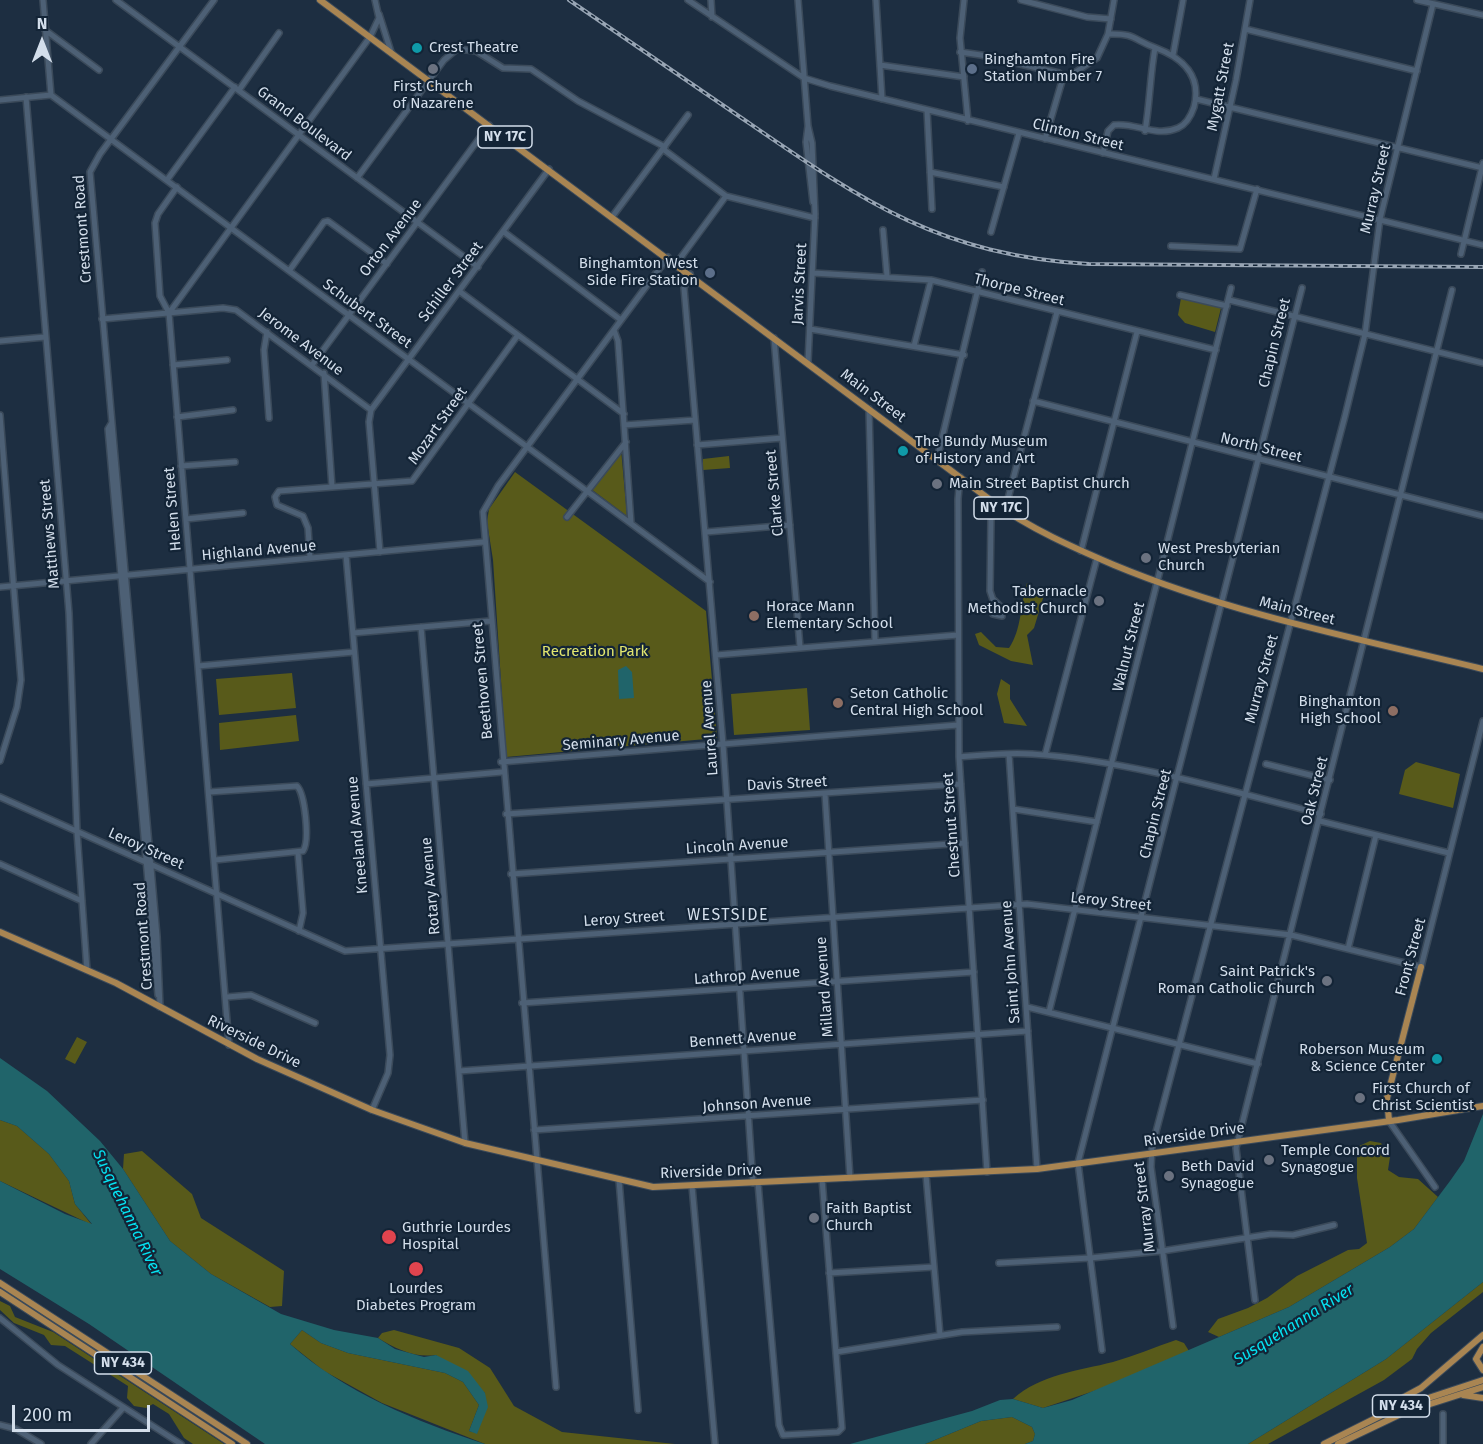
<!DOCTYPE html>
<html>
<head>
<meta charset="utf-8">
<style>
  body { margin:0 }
  #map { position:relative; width:1483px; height:1444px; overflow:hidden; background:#1d2e41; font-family:"Fira Sans",sans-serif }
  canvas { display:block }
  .north { position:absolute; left:12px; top:12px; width:60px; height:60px; -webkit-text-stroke:4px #132436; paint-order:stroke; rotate:0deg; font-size:16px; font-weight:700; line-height:24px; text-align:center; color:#d3deeb }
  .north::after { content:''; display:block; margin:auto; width:21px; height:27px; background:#d3deeb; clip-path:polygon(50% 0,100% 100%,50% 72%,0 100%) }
  .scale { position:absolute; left:12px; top:1405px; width:138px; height:27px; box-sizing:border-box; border:3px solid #d3deeb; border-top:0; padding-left:8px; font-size:18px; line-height:21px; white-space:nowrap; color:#d3deeb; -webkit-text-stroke:4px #132436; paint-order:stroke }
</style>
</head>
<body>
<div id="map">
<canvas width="1483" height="1444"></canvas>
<div class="north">N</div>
<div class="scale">200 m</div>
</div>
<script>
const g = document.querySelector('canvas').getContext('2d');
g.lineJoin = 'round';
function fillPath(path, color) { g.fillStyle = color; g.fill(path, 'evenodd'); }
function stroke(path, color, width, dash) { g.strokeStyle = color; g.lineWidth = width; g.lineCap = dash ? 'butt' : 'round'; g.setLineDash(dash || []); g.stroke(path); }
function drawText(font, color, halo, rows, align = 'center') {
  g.font = font + ' "Fira Sans",sans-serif'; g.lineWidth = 4.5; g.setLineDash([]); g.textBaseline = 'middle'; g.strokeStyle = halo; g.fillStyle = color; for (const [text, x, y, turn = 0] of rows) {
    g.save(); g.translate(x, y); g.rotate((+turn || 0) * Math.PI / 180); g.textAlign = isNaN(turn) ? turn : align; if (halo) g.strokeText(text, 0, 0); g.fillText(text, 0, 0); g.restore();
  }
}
fillPath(new Path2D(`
  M1181,298L1221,308L1215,332L1185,323L1178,315Z
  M621,449L627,516L591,489Z
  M729,456L730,468L703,470V459Z
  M515,472L706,611L717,738L506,757L493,560L487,522L489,509Z
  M1027,583L1044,595L1034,628L1027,635L1033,665L1011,661L979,645L975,634L981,632L996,647L1009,648C1022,629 1020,605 1027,583Z
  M292,673L296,708L219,715L216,679Z
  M1001,679L1010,685V699L1027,726L1004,723L997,694Z
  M807,688L810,730L734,735L731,694Z
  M296,715L299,741L220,750L219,723Z
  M1416,762L1460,774L1453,808L1399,794L1405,770Z
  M77,1037L87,1042L75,1064L65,1059Z
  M0,1120L17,1126L49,1154L69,1181L75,1204L92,1225L0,1181Z
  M1370,1141L1381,1143L1390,1157L1388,1170L1399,1177L1418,1179L1438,1197L1414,1229L1390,1247L1289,1307L1219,1337L1208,1332L1218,1319L1248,1308L1267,1298L1297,1276L1348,1250L1359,1249L1367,1243L1357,1178V1147Z
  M142,1151L192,1194L201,1218L284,1271L282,1306L270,1307L211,1274L170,1241L123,1169L124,1154Z
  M1483,1282V1292L1431,1333L1417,1349L1412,1359L1384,1380L1268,1444H1248L1386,1359Z
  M0,1301L10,1306L15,1317L53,1332L224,1444H193L184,1438L169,1414L153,1404L146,1408L134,1406L127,1398L128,1386L65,1346L51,1345L44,1335L14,1323L0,1310Z
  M302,1330L321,1343L348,1353L445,1373L463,1382L479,1405L469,1431L477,1433L485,1393L436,1355C414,1358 396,1349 378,1338L382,1333L394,1330L459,1348L490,1368L514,1406L562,1432L675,1444H485L382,1403L324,1371L290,1344Z
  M1176,1340L1184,1343L1189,1351L1103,1388L1043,1408L1013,1399C1041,1374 1078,1371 1113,1362C1134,1356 1155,1347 1176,1340Z
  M1012,1417L1032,1427L1035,1434L1033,1441L1025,1444H925L981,1421Z`), '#585a1a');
fillPath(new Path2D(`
  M626,666L632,672L634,698L619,699L618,670Z
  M0,1058L47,1091L100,1141L123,1169L170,1241L211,1274L281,1314L334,1330L378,1338L395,1349L424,1357L436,1355L468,1371L485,1393L488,1407L477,1434L469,1431L479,1405L463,1382L445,1373L348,1353L321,1343L302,1330L290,1344C344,1392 417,1422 485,1444H265L89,1324L0,1269V1181L65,1214L92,1224L75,1204L69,1181L49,1154L17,1126L0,1120Z
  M1483,1114V1282L1386,1359L1248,1444H1025L1033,1441L1035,1434L1032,1427L1012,1417L981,1421L925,1444H850L972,1411L1000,1400L1013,1399L1043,1408L1072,1400L1289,1307L1390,1247L1414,1229L1450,1181L1464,1161Z`), '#20646a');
const minor = new Path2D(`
  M43,0L51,95
  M116,0L478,267
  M688,0L804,78L830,86L1483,245
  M711,0L712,17
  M798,0L808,126L806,142L813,202
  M876,0L882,99
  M964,0L960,38L968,121
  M1021,0L1087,17L1111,19
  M1417,0L1483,15
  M379,14L391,52
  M1245,29L1417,71
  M45,30L99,70
  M960,52L981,55L1059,73L1064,78
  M1173,55L1183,0
  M880,65L964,77
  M239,90L279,33
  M26,97L69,613L77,832L87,970
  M1196,99L1483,168
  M0,100L51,95L710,582
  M927,110L932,209
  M808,126L812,143L815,214L808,362
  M1145,131C1150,103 1150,75 1155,48
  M1045,139L1062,81L1097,58L1108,34L1114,0
  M663,149L726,196L815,218
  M1103,153L1108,131L1114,125C1136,122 1155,138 1178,128C1187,124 1191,116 1194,107C1202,76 1183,58 1156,48C1134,40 1135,33 1108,34
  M930,172L1004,187
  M357,178L444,60L457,49L476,51L503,68L531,69L578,101L665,147
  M1214,179L1236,80L1250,0
  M167,180L235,87
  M612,217L688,115
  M883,230L887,276
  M504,232L621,320
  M991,232L1019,133
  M1171,246L1240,249L1257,189
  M1461,254L1483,163
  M676,264L726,196
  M289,271L324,222L328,221L387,264
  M813,273L931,280L1216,350
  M690,274L684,288L723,744L753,1183
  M459,291L624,414
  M1180,295L1227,306
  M1229,300L1483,363
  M169,313L160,296L155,223L158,214L177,187
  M102,319L223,308L236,310L371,410
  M810,329L964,355
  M614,330L618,341L631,523
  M267,332L264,350L269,418
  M774,338L800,647
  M0,341L45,337
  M914,346L931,280
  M173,365L227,360
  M312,365L489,125
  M324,373L332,487
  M1033,401L1483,516
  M869,409L875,641
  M0,415L21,680L17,707L0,761
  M177,417L233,410
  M111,424L108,429L158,995
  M624,425L695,420
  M697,445L782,438
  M937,459L982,272
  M181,466L235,462
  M960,477L958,499L959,757L987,1172
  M1005,510L1057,312
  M567,517L626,442
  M186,519L243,513
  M706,532L790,525
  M1081,551L1137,332
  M380,552L369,422L371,410L549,169
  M346,555L390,1055L388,1073L372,1110
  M310,558L308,528L303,516L277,505L275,497L279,491L412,481L518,335
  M0,587L483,542
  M993,600L990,591L991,517L993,502
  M994,600L1002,608V616L993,614Z
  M421,627L465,1143
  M353,633L490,621
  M716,655L958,635
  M198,666L354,652
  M1009,754L1037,1169
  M1045,755L1097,558
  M959,757C983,755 1008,752 1032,754C1130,761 1226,790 1321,814
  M501,762L958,725
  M1266,764L1330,780
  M366,784L502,772
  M209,792L297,786C305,794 310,841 303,851L215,860
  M825,794L850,1178
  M0,797L345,951L1027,904L1291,935L1421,967L1483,721
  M1013,809L1097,822
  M506,814L961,784
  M1320,821L1449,853
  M298,853L303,913L299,931
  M0,864L82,901
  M511,874L965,843
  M1348,949L1376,835
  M227,997L251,995L315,1023
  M522,1003L974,972
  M160,1007L157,936L90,172L100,154L214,0
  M1027,1007L1258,1064
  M1049,1012L1231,288
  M229,1045L169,313L370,37L379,18L375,0
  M459,1071L1028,1031
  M1389,1121L1435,1187
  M534,1130L983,1100
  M926,1175L940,1335
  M619,1180L638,1410
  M758,1183L779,1425L783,1435L838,1432L842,1428L822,1179
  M692,1186L715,1444
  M999,1263L1090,1258L1162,1251L1271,1234L1293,1235L1334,1225
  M829,1273L934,1267
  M1255,1300L1236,1148L1452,290
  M0,1318L58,1365L181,1444
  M1173,1326L1151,1167L1152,1147L1345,416L1365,334L1380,219L1433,4
  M1102,1350L1078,1163L1302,288
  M836,1352L962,1332L1057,1327
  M556,1387L483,512L498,486L668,257
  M1443,1414V1444
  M0,1425L16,1429L41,1444
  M91,1444L123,1408`);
const major = new Path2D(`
  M320,0L993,502C1031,529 1072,547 1114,565C1232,614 1359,639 1483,669
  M0,932L116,983L257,1059L372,1110L465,1143L653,1187L1037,1169L1398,1120L1483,1106
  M1389,1121L1387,1098L1421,967
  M0,1283L247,1444
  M0,1292L232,1444
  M1483,1347L1476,1359L1483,1370
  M1463,1395L1483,1398
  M1380,1410L1421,1388L1483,1335
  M1324,1444L1392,1410L1483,1380
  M1338,1444L1405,1412L1483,1387`);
stroke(minor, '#3b4a5a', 8);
stroke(major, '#3b4a5a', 8);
stroke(minor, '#4d6075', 5);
stroke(major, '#a98552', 6);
const rail = new Path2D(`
  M569,0C628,40 687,81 746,121C864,202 940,255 1089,264L1483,267`);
stroke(rail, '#98a5b4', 4);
stroke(rail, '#132436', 1.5, [4.5]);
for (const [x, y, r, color] of [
  [417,48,6,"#0f9aa8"],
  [433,69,6,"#6b7280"],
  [972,69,6,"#5c6f8a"],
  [710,273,6,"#5c6f8a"],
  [903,451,6,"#0f9aa8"],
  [937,484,6,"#6b7280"],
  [1146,558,6,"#6b7280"],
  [1099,601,6,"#6b7280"],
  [754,616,6,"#8d6e63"],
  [838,703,6,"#8d6e63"],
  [1393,711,6,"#8d6e63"],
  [1327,981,6,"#6b7280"],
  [1437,1059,6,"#0f9aa8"],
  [1360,1098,6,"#6b7280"],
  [1269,1160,6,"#6b7280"],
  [1169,1176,6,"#6b7280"],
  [814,1218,6,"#6b7280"],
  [389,1237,8,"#e0444e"],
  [416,1269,8,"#e0444e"]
]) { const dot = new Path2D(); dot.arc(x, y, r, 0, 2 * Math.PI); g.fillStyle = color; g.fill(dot); stroke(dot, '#132436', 2); }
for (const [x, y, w] of [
  [505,137,54],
  [1001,508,54],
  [123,1363,57],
  [1401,1406,57]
]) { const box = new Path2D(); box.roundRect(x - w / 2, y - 11, w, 22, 4.5); g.fillStyle = '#132436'; g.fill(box); stroke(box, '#d3deeb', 1.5); }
drawText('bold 14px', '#d3deeb', null, [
  ["NY 17C",505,137],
  ["NY 17C",1001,508],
  ["NY 434",123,1363],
  ["NY 434",1401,1406]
]);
drawText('15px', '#d3deeb', '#132436', [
  ["Crest Theatre",429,48],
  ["Binghamton Fire",984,60],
  ["Station Number 7",984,77],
  ["First Church",433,87,"center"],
  ["of Nazarene",433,104,"center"],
  ["Binghamton West",698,264,"right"],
  ["Side Fire Station",698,281,"right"],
  ["The Bundy Museum",915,442],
  ["of History and Art",915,459],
  ["Main Street Baptist Church",949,484],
  ["West Presbyterian",1158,549],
  ["Church",1158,566],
  ["Tabernacle",1087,592,"right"],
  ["Methodist Church",1087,609,"right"],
  ["Horace Mann",766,607],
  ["Elementary School",766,624],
  ["Seton Catholic",850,694],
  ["Central High School",850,711],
  ["Binghamton",1381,702,"right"],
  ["High School",1381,719,"right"],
  ["Saint Patrick's",1315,972,"right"],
  ["Roman Catholic Church",1315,989,"right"],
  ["Roberson Museum",1425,1050,"right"],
  ["& Science Center",1425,1067,"right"],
  ["First Church of",1372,1089],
  ["Christ Scientist",1372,1106],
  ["Temple Concord",1281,1151],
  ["Synagogue",1281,1168],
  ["Beth David",1181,1167],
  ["Synagogue",1181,1184],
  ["Faith Baptist",826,1209],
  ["Church",826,1226],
  ["Guthrie Lourdes",402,1228],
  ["Hospital",402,1245],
  ["Lourdes",416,1289,"center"],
  ["Diabetes Program",416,1306,"center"]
], 'left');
drawText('15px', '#d3deeb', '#132436', [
  ["Mygatt Street",1221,87,-79],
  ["Grand Boulevard",304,124,37],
  ["Clinton Street",1078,135,14],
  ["Murray Street",1376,189,-77],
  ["Crestmont Road",83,229,-94],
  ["Orton Avenue",391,238,-53],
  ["Schiller Street",451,282,-53],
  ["Jarvis Street",800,284,-87],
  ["Thorpe Street",1019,290,14],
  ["Schubert Street",367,314,36],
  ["Jerome Avenue",301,342,37],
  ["Chapin Street",1275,343,-76],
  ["Main Street",873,396,37],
  ["Mozart Street",438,426,-55],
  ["North Street",1261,448,14],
  ["Clarke Street",775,493,-95],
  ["Helen Street",173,509,-95],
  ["Matthews Street",50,534,-95],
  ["Highland Avenue",259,551,-5],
  ["Main Street",1297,611,14],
  ["Walnut Street",1129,647,-76],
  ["Murray Street",1262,679,-75],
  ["Beethoven Street",483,681,-95],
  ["Laurel Avenue",710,728,-94],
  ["Seminary Avenue",621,741,-5],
  ["Davis Street",787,784,-3],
  ["Oak Street",1315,791,-76],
  ["Chapin Street",1156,814,-76],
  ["Chestnut Street",952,825,-94],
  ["Kneeland Avenue",358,835,-95],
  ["Lincoln Avenue",737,846,-4],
  ["Leroy Street",146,849,24],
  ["Rotary Avenue",431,886,-95],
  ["Leroy Street",1111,902,6],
  ["Leroy Street",624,919,-4],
  ["Crestmont Road",144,936,-94],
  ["Front Street",1411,957,-75],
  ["Saint John Avenue",1011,962,-94],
  ["Lathrop Avenue",747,976,-4],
  ["Millard Avenue",825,987,-94],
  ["Bennett Avenue",743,1039,-4],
  ["Riverside Drive",254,1042,26],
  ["Johnson Avenue",757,1104,-4],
  ["Riverside Drive",1194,1135,-8],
  ["Riverside Drive",711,1172,-2],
  ["Murray Street",1145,1207,-97]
]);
drawText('15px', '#e2e66f', '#132436', [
  ["Recreation Park",595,652]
]);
g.letterSpacing = '1.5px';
drawText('16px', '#d3deeb', '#132436', [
  ["WESTSIDE",728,916]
]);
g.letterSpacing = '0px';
drawText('italic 16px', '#05e2f1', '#132436', [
  ["Susquehanna River",127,1213,64],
  ["Susquehanna River",1294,1325,-32]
]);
</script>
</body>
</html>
